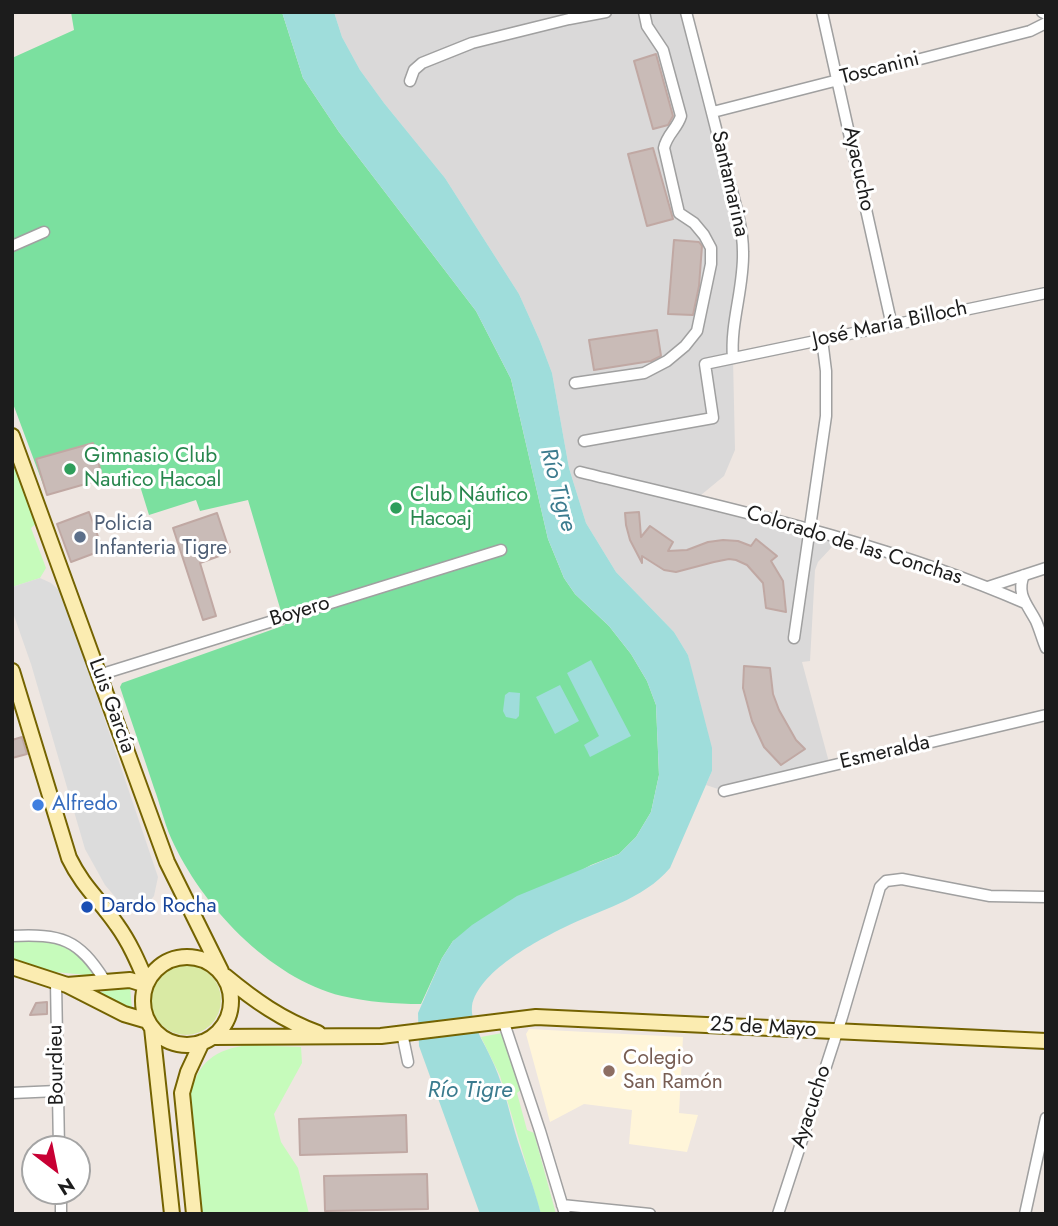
<!DOCTYPE html>
<html>
<head>
<meta charset="utf-8">
<style>
  body { margin:0 }
  #map { position:relative; width:1058px; height:1226px; overflow:hidden; background:#eee6e1; font-family:Jost,sans-serif }
  canvas { display:block }
  .frame { position:absolute; inset:0; border:14px solid #1c1c1c; pointer-events:none }
  .north { position:absolute; left:21px; top:1135px; width:70px; height:70px; box-sizing:border-box; background:#fff; border:2px solid #a4a4a4; border-radius:50%; rotate:148deg; font-size:19px; font-weight:700; line-height:28px; text-align:center; color:#1c1c1c }
  .north::after { content:''; display:block; margin:auto; width:24px; height:32px; background:#c80034; clip-path:polygon(50% 0,100% 100%,50% 72%,0 100%) }
</style>
</head>
<body>
<div id="map">
<canvas width="1058" height="1226"></canvas>
<div class="frame"></div>
<div class="north">N</div>
</div>
<script>
const g = document.querySelector('canvas').getContext('2d');
g.lineJoin = 'round';
function fillPath(path, color) { g.fillStyle = color; g.fill(path, 'evenodd'); }
function stroke(path, color, width, dash) { g.strokeStyle = color; g.lineWidth = width; g.lineCap = dash ? 'butt' : 'round'; g.setLineDash(dash || []); g.stroke(path); }
function drawText(font, color, halo, rows, align = 'center') {
  g.font = font + ' Jost,sans-serif'; g.lineWidth = 6; g.setLineDash([]); g.textBaseline = 'middle'; g.strokeStyle = halo; g.fillStyle = color; for (const [text, x, y, turn = 0] of rows) {
    g.save(); g.translate(x, y); g.rotate((+turn || 0) * Math.PI / 180); g.textAlign = isNaN(turn) ? turn : align; if (halo) g.strokeText(text, 0, 0); g.fillText(text, 0, 0); g.restore();
  }
}
fillPath(new Path2D(`
  M334,12H686L743,251L733,358L735,450L724,476L695,500L834,536L832,547L818,562L815,570L810,661L802,662L830,766L724,791L706,785L712,771L688,655L674,632L616,572L586,523L569,468L552,373L540,341L519,294L445,178L384,103L360,70L342,37Z`), '#dad9d9');
fillPath(new Path2D(`
  M529,1029L683,1037L679,1113L698,1115L687,1152L629,1144L632,1110L584,1104L550,1122L526,1034Z`), '#fff5d9');
fillPath(new Path2D(`
  M151 1000a35 35 0 1 1 70 0a35 35 0 1 1-70 0Z`), '#d9eaa4');
fillPath(new Path2D(`
  M12,451L38,522L31,528L46,568L40,578L12,587Z
  M35,939C65,943 80,949 96,976L45,971L12,959L13,941Z
  M130,987L132,1009L94,993Z
  M502,1033L521,1090L517,1093L527,1130L534,1133L556,1214H541L500,1076L481,1037Z
  M249,1045L301,1047L302,1063L274,1114L281,1142L298,1168L309,1214H202L190,1097C197,1062 215,1049 249,1045Z`), '#c6fbbb');
fillPath(new Path2D(`
  M71,12H282L303,78L339,132L476,311L511,379L548,539L564,578L575,594L609,626L631,654L647,681L656,705L659,775L651,812L636,837L619,854L591,865L453,941L442,958L421,1004C394,1004 368,1002 342,996C269,978 201,905 171,838C164,822 160,804 154,788C143,754 131,721 120,687L122,683L285,625L248,500L200,511L196,500L149,515L136,473L103,479L47,495L12,401V58L74,30Z`), '#7be09f');
fillPath(new Path2D(`
  M40,578L51,583L62,593L158,877L154,896L143,909L134,913L128,912L105,885L85,849L31,664L12,610V587Z`), '#dcdcdc');
fillPath(new Path2D(`
  M282,12H334L342,37L360,70L384,103L445,178L519,294L540,341L552,373L569,468L586,523L616,572L674,632L688,655L712,748V771L670,868C643,900 599,910 563,928C535,942 478,972 472,1006C470,1022 484,1042 490,1056C502,1080 508,1106 515,1132C523,1159 534,1186 541,1214H480L419,1046L418,1013L442,958L453,941L472,925L517,896L619,854L636,837L651,812L659,775L656,705L647,681L631,654L609,626L575,594L564,578L548,539L511,379L476,311L339,132L303,78Z
  M591,660L631,736L590,757L584,745L599,736L567,673Z
  M560,685L579,721L555,734L536,697Z
  M509,692L520,693L519,716L516,719L506,717L503,711L505,695Z`), '#9fdddb');
const building = new Path2D(`
  M656,54L673,116L668,125L653,129L634,61Z
  M653,148L673,219L647,226L628,154Z
  M674,240L699,242L702,246L699,286L693,315L668,314Z
  M657,330L661,356L651,361L594,370L589,340Z
  M93,443L103,479L47,495L36,459Z
  M89,512L103,550L71,562L57,524Z
  M639,512L641,537L650,526L673,542L668,551L687,550L708,542L723,540L738,541L751,546L756,539L777,556L771,561L783,581L786,612L766,608L763,583L747,565L736,560L729,559L714,562L676,572L664,570L642,556V563L630,540L626,525L625,513Z
  M217,513L230,552L200,563L216,616L203,620L173,528Z
  M744,666L770,668L773,694L779,710L796,740L805,749L781,765L764,747L752,721L743,688Z
  M22,737L27,754L12,758V740Z
  M47,1002V1014L30,1015L36,1003Z
  M406,1115L407,1152L300,1155L299,1119Z
  M427,1174L428,1209L325,1211L324,1176Z`);
fillPath(building, '#c9bbb7');
stroke(building, '#c0a8a3', 2);
const street = new Path2D(`
  M686,12C700,66 714,119 727,173C734,199 743,226 743,252C744,288 730,323 733,358
  M822,12L892,326
  M1042,12L1046,14
  M410,81L414,70L422,63L472,43L569,19L606,12
  M713,112L1030,31L1046,23
  M12,246L44,232
  M575,383L644,373L667,361L685,346L697,331L711,264V248L704,235L694,223L679,213L664,148C667,134 677,129 681,116L663,50L647,26L644,12
  M584,441L713,418L705,364L1046,293
  M580,472C730,509 883,541 1025,603
  M1024,575C1016,594 1027,604 1036,621C1040,630 1042,639 1046,648
  M988,587L1046,568
  M794,638L826,416V371L822,339
  M99,675L501,550
  M724,791L1046,715
  M12,936C61,934 78,938 105,981
  M56,982L59,1149
  M503,1020L540,1131L565,1214
  M402,1033L408,1062
  M12,1093L57,1091
  M61,1191V1214
  M562,1205L650,1214
  M778,1214L842,1017L880,887L886,881L902,879L990,896L1046,897
  M1025,1214L1046,1118`);
const secondary = new Path2D(`
  M12,436L167,862L221,971
  M12,671L69,858C83,887 100,900 117,925C130,943 138,962 147,983
  M143 1001a44 44 0 1 1 88 0a44 44 0 1 1-88 0Z
  M12,967L67,985L124,1014L148,1021
  M225,976C254,1000 282,1020 318,1033
  M67,985L130,980L146,985
  M152,1028L172,1214
  M213,1037L381,1036L536,1017L1046,1041
  M194,1214L182,1093L188,1072L202,1042`);
stroke(street, '#a0a0a0', 13);
stroke(secondary, '#746301', 18);
stroke(street, '#fff', 10);
stroke(secondary, '#fbecb1', 14);
for (const [x, y, r, color] of [
  [70,469,7,"#2e9e5b"],
  [396,508,7,"#2e9e5b"],
  [80,537,7,"#5c6f8a"],
  [38,805,7,"#3f7fe0"],
  [87,907,7,"#1a4fb4"],
  [609,1071,7,"#8d6e63"]
]) { const dot = new Path2D(); dot.arc(x, y, r, 0, 2 * Math.PI); g.fillStyle = color; g.fill(dot); stroke(dot, '#fff', 2.5); }
drawText('21px', '#1c1c1c', '#fff', [
  ["Toscanini",880,69,-14],
  ["Ayacucho",858,169,78],
  ["Santamarina",729,184,77],
  ["José María Billoch",890,325,-12],
  ["Colorado de las Conchas",854,546,17],
  ["Boyero",300,612,-17],
  ["Luis García",111,706,70],
  ["Esmeralda",885,753,-13],
  ["25 de Mayo",763,1028,3],
  ["Bourdieu",57,1065,-91],
  ["Ayacucho",812,1107,-72]
]);
drawText('21px', '#27864d', '#fff', [
  ["Gimnasio Club",84,457],
  ["Nautico Hacoal",84,481],
  ["Club Náutico",410,496],
  ["Hacoaj",410,520]
], 'left');
drawText('21px', '#4e5e75', '#fff', [
  ["Policía",94,525],
  ["Infanteria Tigre",94,549]
], 'left');
drawText('21px', '#366cbe', '#fff', [
  ["Alfredo",52,805]
], 'left');
drawText('21px', '#164399', '#fff', [
  ["Dardo Rocha",101,907]
], 'left');
drawText('21px', '#785e54', '#fff', [
  ["Colegio",623,1059],
  ["San Ramón",623,1083]
], 'left');
drawText('italic 23px', '#3b7b8e', '#fff', [
  ["Río Tigre",557,490,75],
  ["Río Tigre",470,1091]
]);
</script>
</body>
</html>
